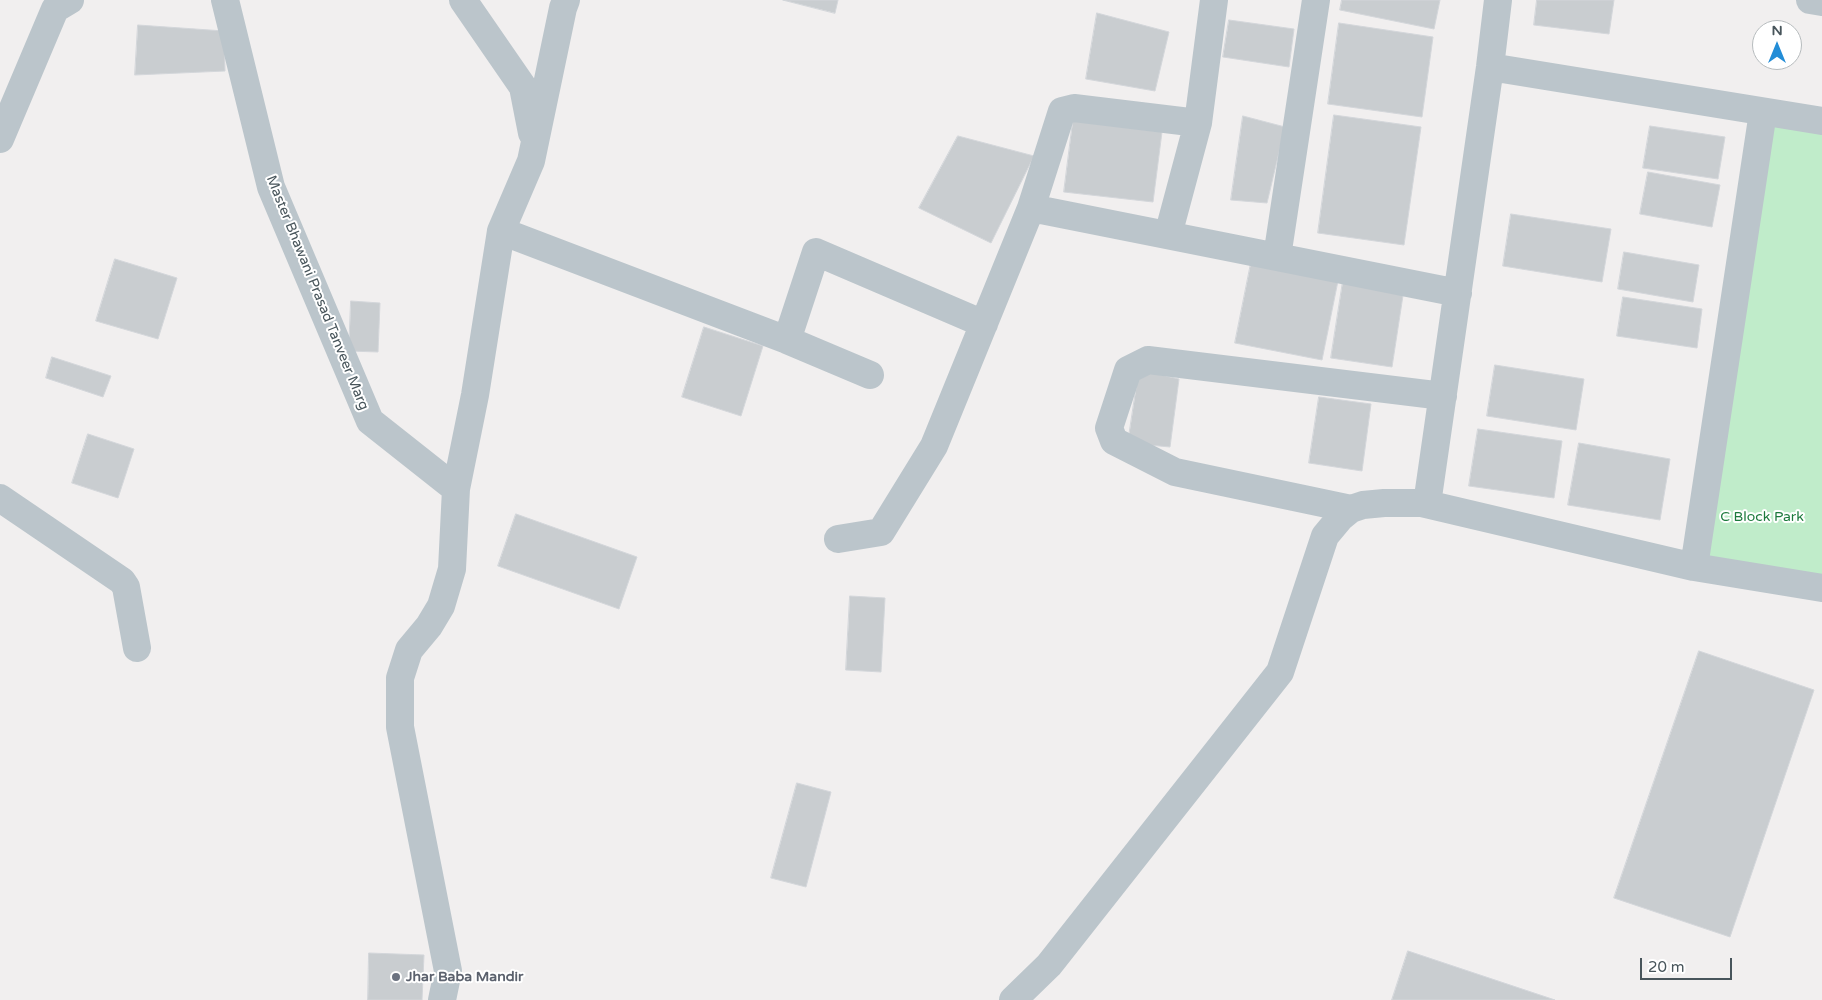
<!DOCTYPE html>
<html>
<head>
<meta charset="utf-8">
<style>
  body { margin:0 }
  #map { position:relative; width:1822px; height:1000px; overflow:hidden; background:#f1efef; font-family:"Varela Round",sans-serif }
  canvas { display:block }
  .north { position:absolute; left:1752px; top:20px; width:50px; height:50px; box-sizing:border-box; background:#fff; border:1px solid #b6bbbd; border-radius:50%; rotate:0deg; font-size:14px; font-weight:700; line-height:20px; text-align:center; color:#48555b }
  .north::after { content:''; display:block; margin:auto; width:18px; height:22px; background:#238dd7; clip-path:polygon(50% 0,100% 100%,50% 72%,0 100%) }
  .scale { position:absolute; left:1640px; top:958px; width:92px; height:22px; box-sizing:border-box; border:2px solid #48555b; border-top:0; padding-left:6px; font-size:15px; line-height:18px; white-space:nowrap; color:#48555b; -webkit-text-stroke:4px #fff; paint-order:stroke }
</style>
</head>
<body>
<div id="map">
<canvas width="1822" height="1000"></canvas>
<div class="north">N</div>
<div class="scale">20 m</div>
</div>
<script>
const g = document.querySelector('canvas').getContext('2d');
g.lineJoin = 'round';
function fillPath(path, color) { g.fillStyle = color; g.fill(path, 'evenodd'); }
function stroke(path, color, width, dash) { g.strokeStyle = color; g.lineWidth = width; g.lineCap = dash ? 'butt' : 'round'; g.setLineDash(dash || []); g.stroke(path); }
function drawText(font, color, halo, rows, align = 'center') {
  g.font = font + ' "Varela Round",sans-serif'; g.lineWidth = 4; g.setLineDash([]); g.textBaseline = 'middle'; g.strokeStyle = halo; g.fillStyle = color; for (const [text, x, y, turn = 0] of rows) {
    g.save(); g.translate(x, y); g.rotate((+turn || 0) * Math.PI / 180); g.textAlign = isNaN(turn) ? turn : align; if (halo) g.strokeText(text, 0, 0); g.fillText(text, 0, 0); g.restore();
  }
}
fillPath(new Path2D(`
  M1763,112L1822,121V588L1694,567Z`), '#c0ecca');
const building = new Path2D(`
  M783,0H838L835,13Z
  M1342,0H1440L1434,29L1340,10Z
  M1537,0H1614L1609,34L1534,25Z
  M1097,13L1169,32L1155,91L1086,79Z
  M1229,20L1294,29L1289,67L1223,57Z
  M1339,23L1433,37L1422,117L1328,104Z
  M138,25L224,31L225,71L135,75Z
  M1334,115L1421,127L1404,245L1318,233Z
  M1243,116L1285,127L1267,203L1231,200Z
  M1073,121L1162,132L1153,202L1064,192Z
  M1650,126L1725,137L1718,179L1643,168Z
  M958,136L1034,156L991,243L919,208Z
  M1648,172L1720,185L1712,227L1640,214Z
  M1511,214L1611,229L1602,282L1503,266Z
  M1624,252L1699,265L1693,302L1618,289Z
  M1252,258L1339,276L1322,360L1235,343Z
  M115,259L177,278L158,339L96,321Z
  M1343,281L1404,289L1392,367L1331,358Z
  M1623,297L1702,309L1697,348L1617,336Z
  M351,301L380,303L378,352L349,351Z
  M704,327L763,346L741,416L682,397Z
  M52,357L111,376L103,397L46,378Z
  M1495,365L1584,379L1576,430L1487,416Z
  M1139,370L1179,379L1170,447L1128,443Z
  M1319,397L1371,404L1362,471L1309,463Z
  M1478,429L1562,441L1554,498L1469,486Z
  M88,434L134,449L118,498L72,483Z
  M1579,443L1670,459L1660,520L1568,505Z
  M516,514L637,557L619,609L498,566Z
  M850,596L885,598L881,672L846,670Z
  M1699,651L1814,690L1730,937L1614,898Z
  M797,783L831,792L806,887L771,878Z
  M1408,951L1555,1000H1392Z
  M369,953L424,955L422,1000H368Z`);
fillPath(building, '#c9cdd0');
stroke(building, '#d3d6da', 1);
stroke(new Path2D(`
  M225,0L271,187L370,421L456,489
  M463,0L523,87L532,133
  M1810,0L1822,2
  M1490,67L1822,121
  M1198,123L1214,0
  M0,139L55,9L70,0
  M1031,208L1062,111L1074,108L1198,123L1168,235
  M501,231L787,340L816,252L984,324
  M1277,257L1316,0
  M787,340L870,375
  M0,498L122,581L126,587L137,648
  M1422,503L1694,567L1822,588
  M1351,509L1175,472L1114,441L1109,428L1128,370L1148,360L1443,396
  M838,539L881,532L934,446L1031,208L1458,293
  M1694,567L1763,112
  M442,1000L448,971L400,727V678L409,650L429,626L441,606L452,569L456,489L475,395L501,231L531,161L563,8L566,0
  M1013,1000L1049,965L1280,672L1325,536L1340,518L1351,509L1363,505L1384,503H1422L1426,501L1428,497L1490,67L1498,0`), '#bbc5cb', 28);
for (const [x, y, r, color] of [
  [396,977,5,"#6b7280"]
]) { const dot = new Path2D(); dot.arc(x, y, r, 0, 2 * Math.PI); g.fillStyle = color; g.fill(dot); stroke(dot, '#fff', 2); }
drawText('14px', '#48555b', '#fff', [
  ["Master Bhawani Prasad Tanveer Marg",317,293,68]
]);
drawText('14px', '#1c793c', '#fff', [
  ["C Block Park",1762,517]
]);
drawText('bold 14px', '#5b616d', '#fff', [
  ["Jhar Baba Mandir",406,977]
], 'left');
</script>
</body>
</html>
